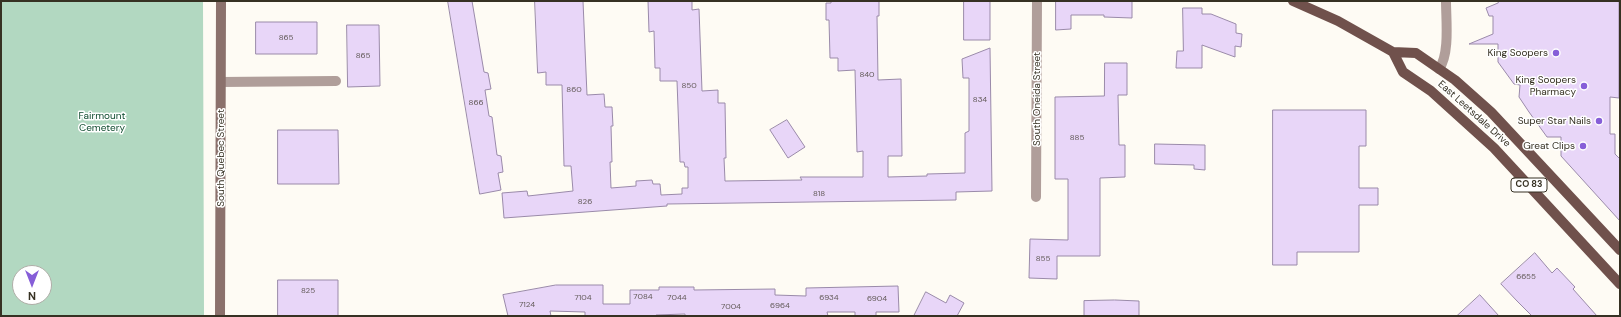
<!DOCTYPE html>
<html>
<head>
<meta charset="utf-8">
<style>
  body { margin:0 }
  #map { position:relative; width:1621px; height:317px; overflow:hidden; background:#fefbf4; font-family:"DM Sans",sans-serif }
  canvas { display:block }
  .frame { position:absolute; inset:0; border:2px solid #363123; pointer-events:none }
  .north { position:absolute; left:12px; top:265px; width:40px; height:40px; box-sizing:border-box; background:#fff; border:1px solid #afada7; border-radius:50%; rotate:180deg; font-size:11px; font-weight:700; line-height:16px; text-align:center; color:#363123 }
  .north::after { content:''; display:block; margin:auto; width:14px; height:18px; background:#865ed8; clip-path:polygon(50% 0,100% 100%,50% 72%,0 100%) }
</style>
</head>
<body>
<div id="map">
<canvas width="1621" height="317"></canvas>
<div class="frame"></div>
<div class="north">N</div>
</div>
<script>
const g = document.querySelector('canvas').getContext('2d');
g.lineJoin = 'round';
function fillPath(path, color) { g.fillStyle = color; g.fill(path, 'evenodd'); }
function stroke(path, color, width, dash) { g.strokeStyle = color; g.lineWidth = width; g.lineCap = dash ? 'butt' : 'round'; g.setLineDash(dash || []); g.stroke(path); }
function drawText(font, color, halo, rows, align = 'center') {
  g.font = font + ' "DM Sans",sans-serif'; g.lineWidth = 3; g.setLineDash([]); g.textBaseline = 'middle'; g.strokeStyle = halo; g.fillStyle = color; for (const [text, x, y, turn = 0] of rows) {
    g.save(); g.translate(x, y); g.rotate((+turn || 0) * Math.PI / 180); g.textAlign = isNaN(turn) ? turn : align; if (halo) g.strokeText(text, 0, 0); g.fillText(text, 0, 0); g.restore();
  }
}
fillPath(new Path2D(`
  M1,1H203L204,316H1ZM20,273H44V297H20Z`), '#b2d8c1');
const building = new Path2D(`
  M448,1H472L484,72L488,73L491,89L485,90L489,116L492,117L497,155L501,156L503,172L498,173L501,190L480,194Z
  M535,1H583L587,95L604,94L605,107H612L613,126H611L612,162H610L611,188L636,186V181L652,180L653,184H660L661,195L682,194V188H688V167H685L684,162H680L677,81H660V68H655L654,31L649,32L648,1H692V10L699,9L702,91L718,90V103H725L726,158H724L725,181L802,180L800,177H863V151L857,152L855,70L838,71V58H830L829,20H826V3H831V1H879V16H877L878,80L901,79L902,156H888V177L927,176V174L965,173V133L969,131V78H963L962,59L990,48L992,191L956,192V200L667,204V206L504,218L502,193L527,191L528,196L573,191L571,166H564L562,85H546V72L538,73Z
  M964,1H990V40H964Z
  M1056,1H1132V18L1104,17V15H1071V29L1056,30Z
  M1498,1H1619V98L1610,97V134H1615V154L1620,159V221L1561,156V137H1547L1529,112L1519,97L1520,85L1514,84L1498,62V44H1469L1493,34V16H1489L1486,8L1498,3Z
  M1183,8H1202V14H1211L1236,24V33L1242,34L1241,47L1235,46V57L1202,45V68H1176L1177,51H1183Z
  M256,22H317V54H256Z
  M347,25H379L380,86L348,87Z
  M1105,63H1127V95H1118L1119,145H1125V177L1100,178V256H1057V279L1029,278L1030,239L1068,240V179H1055V97L1104,96Z
  M1273,110H1366V146H1359V188H1378V205H1359V252H1297V265H1273Z
  M787,120L805,147L788,158L770,130Z
  M278,130H338L339,184H278Z
  M1155,144L1205,145V170L1194,169V165L1155,164Z
  M1535,253L1552,273L1557,268L1575,287L1573,289L1597,316H1532L1517,301L1501,284Z
  M278,280H338V316H278Z
  M556,285H603V304H630V290H659V287H694V290L775,289V295L806,296V288L898,286L899,312H876V316H855V312H827L828,316H685V314L656,315V316H585V312L550,311L551,316H508L503,295Z
  M926,292L946,303L950,295L964,303L957,316H914Z
  M1480,295L1499,316H1457Z
  M1115,300L1139,301V316H1084V301Z`);
fillPath(building, '#e8d6f8');
stroke(building, '#9a8aa9', 1);
stroke(new Path2D(`
  M1439,69C1450,54 1446,20 1446,1
  M221,82L336,81
  M1036,197L1037,1`), '#b09e9a', 10);
stroke(new Path2D(`
  M220,316L221,1`), '#8b716c', 10);
stroke(new Path2D(`
  M1293,1L1338,21L1393,52L1416,53L1455,80L1491,112L1620,250
  M1393,52L1403,72L1431,91L1494,148L1620,284`), '#70514c', 10);
for (const [x, y, r, color] of [
  [1556,53,4,"#865ed8"],
  [1584,86,4,"#865ed8"],
  [1599,121,4,"#865ed8"],
  [1583,146,4,"#865ed8"]
]) { const dot = new Path2D(); dot.arc(x, y, r, 0, 2 * Math.PI); g.fillStyle = color; g.fill(dot); stroke(dot, '#fff', 1.5); }
drawText('8px', '#625a58', null, [
  ["865",286,38],
  ["865",363,56],
  ["840",867,75],
  ["850",689,86],
  ["860",574,90],
  ["834",980,100],
  ["866",476,103],
  ["885",1077,138],
  ["818",819,194],
  ["826",585,202],
  ["855",1043,259],
  ["6655",1526,277],
  ["825",308,291],
  ["7084",643,297],
  ["7104",583,298],
  ["7044",677,298],
  ["6934",829,298],
  ["6904",877,299],
  ["7124",527,305],
  ["6964",780,306],
  ["7004",731,307]
]);
for (const [x, y, w] of [
  [1529,185,36]
]) { const box = new Path2D(); box.roundRect(x - w / 2, y - 7, w, 14, 3); g.fillStyle = '#fff'; g.fill(box); stroke(box, '#363123', 1); }
drawText('bold 9px', '#363123', null, [
  ["CO 83",1529,185]
]);
drawText('10px', '#363123', '#fff', [
  ["King Soopers",1548,53],
  ["King Soopers",1576,80],
  ["Pharmacy",1576,92],
  ["Super Star Nails",1591,121],
  ["Great Clips",1575,146]
], 'right');
drawText('10px', '#363123', '#fff', [
  ["South Oneida Street",1037,99,-90],
  ["East Leetsdale Drive",1474,114,42],
  ["South Quebec Street",221,158,-90]
]);
drawText('10px', '#0e4b2e', '#fff', [
  ["Fairmount",102,116],
  ["Cemetery",102,128]
]);
</script>
</body>
</html>
